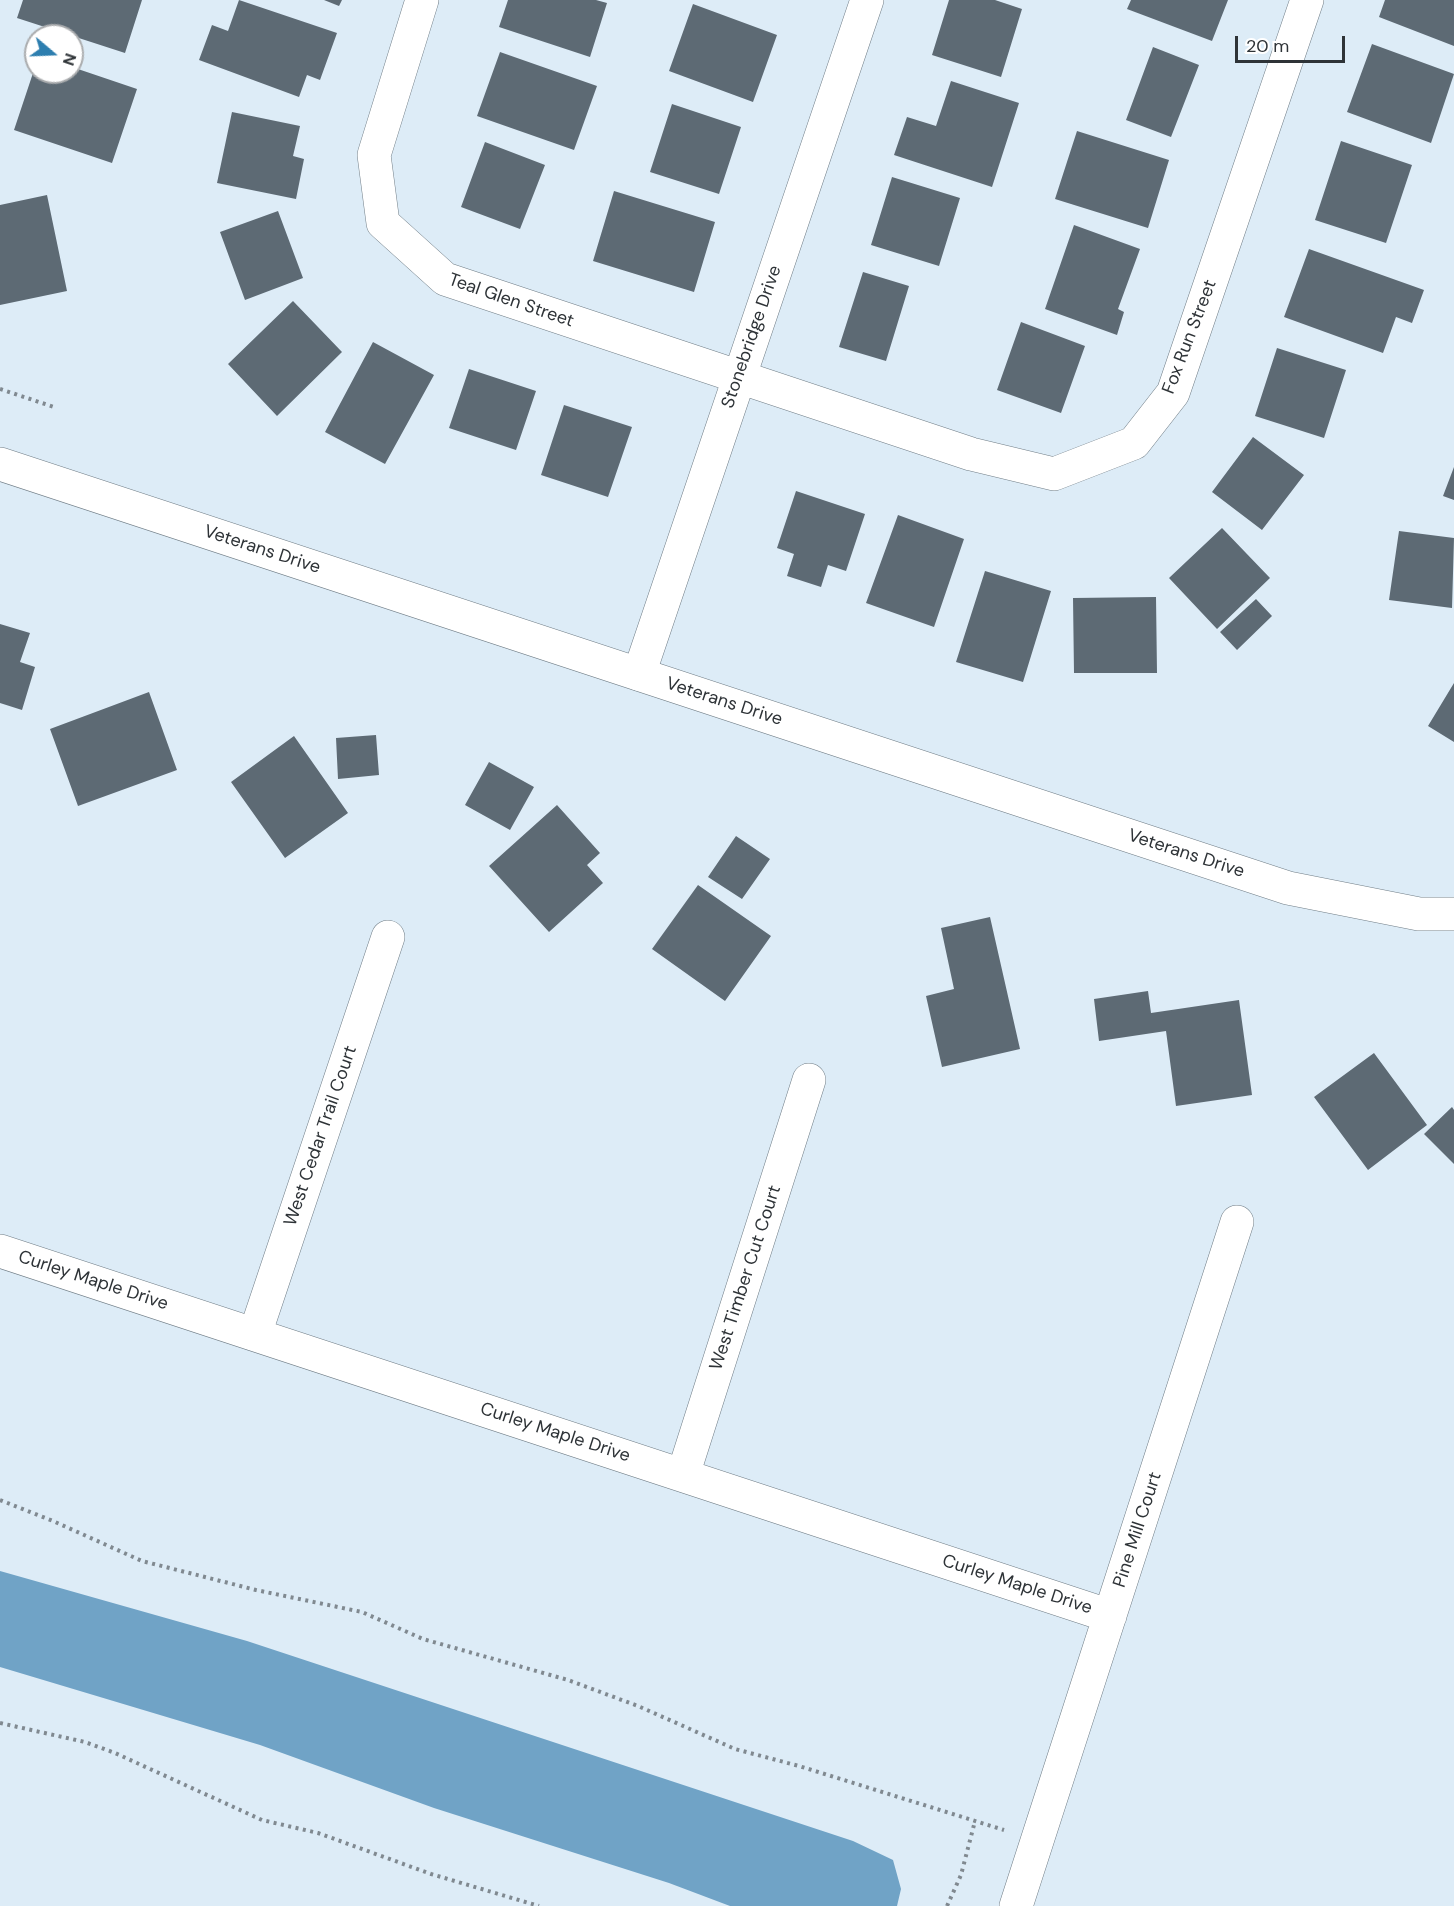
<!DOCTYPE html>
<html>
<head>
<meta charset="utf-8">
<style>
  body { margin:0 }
  #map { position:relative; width:1454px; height:1906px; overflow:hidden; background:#ddecf7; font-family:"DM Sans",sans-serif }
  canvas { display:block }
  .north { position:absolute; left:24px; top:24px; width:60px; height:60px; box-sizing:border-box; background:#fff; border:2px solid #abadaf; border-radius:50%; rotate:109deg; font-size:16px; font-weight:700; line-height:24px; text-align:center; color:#2e3337 }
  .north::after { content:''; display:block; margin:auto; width:21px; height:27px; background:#2d7eaf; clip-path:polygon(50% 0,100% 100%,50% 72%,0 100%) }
  .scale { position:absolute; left:1235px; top:36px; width:110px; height:27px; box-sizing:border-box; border:3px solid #2e3337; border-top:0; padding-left:8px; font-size:18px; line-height:21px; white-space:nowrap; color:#2e3337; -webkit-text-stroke:4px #fff; paint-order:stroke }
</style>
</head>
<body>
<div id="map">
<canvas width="1454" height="1906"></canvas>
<div class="north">N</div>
<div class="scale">20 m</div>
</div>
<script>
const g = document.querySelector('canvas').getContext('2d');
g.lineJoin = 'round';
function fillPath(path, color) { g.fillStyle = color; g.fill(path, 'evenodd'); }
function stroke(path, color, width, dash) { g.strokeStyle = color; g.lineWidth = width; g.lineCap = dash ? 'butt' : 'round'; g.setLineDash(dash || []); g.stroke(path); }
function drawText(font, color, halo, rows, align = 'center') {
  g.font = font + ' "DM Sans",sans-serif'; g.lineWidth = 6; g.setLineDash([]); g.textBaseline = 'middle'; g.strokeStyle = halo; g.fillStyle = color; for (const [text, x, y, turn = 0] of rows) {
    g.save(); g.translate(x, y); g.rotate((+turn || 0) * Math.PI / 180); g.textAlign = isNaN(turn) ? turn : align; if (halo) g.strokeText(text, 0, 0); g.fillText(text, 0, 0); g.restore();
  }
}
fillPath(new Path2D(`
  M0,1571L247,1641L853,1841L893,1860L901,1889L897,1906H730L669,1883L434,1808L260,1745L0,1667Z`), '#70a3c6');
fillPath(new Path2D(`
  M23,0H142L125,53L17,18Z
  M239,0L337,33L320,80L307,75L299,97L199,60L212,25L228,31Z
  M324,0H342L339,6Z
  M508,0H596L607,3L590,57L499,27Z
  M949,0H995L1022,9L1001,77L932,55Z
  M1131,0H1228L1212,41L1127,9Z
  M1385,0H1454V46L1379,17Z
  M693,4L777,35L753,102L669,71Z
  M1372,44L1454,74L1431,143L1347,112Z
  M1153,47L1199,65L1171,137L1126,120Z
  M500,52L597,86L574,150L477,116Z
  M36,64V72H72V67L137,89L112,163L14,130Z
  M951,81L1019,103L992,187L894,155L907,117L936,126Z
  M672,104L741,127L719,194L650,172Z
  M232,112L300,126L293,156L304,159L296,199L217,183Z
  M1077,131L1169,160L1148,228L1055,199Z
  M1341,141L1412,165L1386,243L1315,220Z
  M485,142L545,165L520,229L461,207Z
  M892,177L960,198L939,266L871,245Z
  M614,191L715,222L694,292L593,261Z
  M47,195L67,291L0,305V205Z
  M278,211L303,278L245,300L220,232Z
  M1074,225L1140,249L1118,309L1124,312L1117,335L1045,309Z
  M1309,249L1424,290L1412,323L1396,317L1383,353L1284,317Z
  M863,272L909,286L886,361L839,347Z
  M293,301L342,352L277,416L228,364Z
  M1021,322L1085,346L1061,413L997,390Z
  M373,342L434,375L385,464L325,432Z
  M1277,348L1346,370L1324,438L1255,416Z
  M469,369L536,391L516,450L449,428Z
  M564,405L632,427L608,497L541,475Z
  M1253,437L1304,475L1262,530L1212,492Z
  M1454,467V500L1443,496Z
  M796,491L865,514L846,571L828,565L821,587L787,576L794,554L777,548Z
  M898,515L964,539L934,627L866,603Z
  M1222,528L1270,578L1217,629L1169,578Z
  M1399,531L1454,538L1452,608L1389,600Z
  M985,571L1051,591L1023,682L956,662Z
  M1156,597L1157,673H1074L1073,598Z
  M1256,599L1272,616L1237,650L1220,632Z
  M0,624L30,633L20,662L35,667L22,710L0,703Z
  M1454,683V742L1428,726Z
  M149,692L177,770L78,806L50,729Z
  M376,735L379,775L338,779L336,738Z
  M294,736L348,813L285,858L231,782Z
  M489,762L534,787L510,830L465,805Z
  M557,805L600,853L587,865L603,883L549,932L489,866Z
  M736,836L770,859L742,899L708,877Z
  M698,885L771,936L725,1001L652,949Z
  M990,917L1020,1049L942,1067L926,996L954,989L941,928Z
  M1148,991L1151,1013L1239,1000L1252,1095L1176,1106L1166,1031L1099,1041L1094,999Z
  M1374,1053L1427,1125L1368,1170L1314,1097Z
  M1452,1107L1454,1110V1164L1424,1134Z`), '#5d6a74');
const street = new Path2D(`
  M422,0L374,155L383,223L445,279L971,454L1054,474L1134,443L1173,393L1307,0
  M639,674L867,0
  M0,1251L1110,1616
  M255,1334L388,937
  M683,1475L809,1080
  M1016,1906L1237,1222`);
const secondary = new Path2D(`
  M0,464L1288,888L1419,914H1454`);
stroke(street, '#717e87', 34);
stroke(secondary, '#717e87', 34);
stroke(new Path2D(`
  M0,389L54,407
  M0,1500L53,1521L142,1561L256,1590L362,1612L423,1639L568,1680L638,1706L735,1749L799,1766L1004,1830
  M0,1723L85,1742L115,1753L262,1820L318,1833L431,1874L539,1906
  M947,1906L961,1875L975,1821`), '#808990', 4, [3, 4.5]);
stroke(street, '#fff', 33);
stroke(secondary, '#fff', 33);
drawText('18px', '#2e3337', '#fff', [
  ["Teal Glen Street",511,301,19],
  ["Stonebridge Drive",752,337,-71],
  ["Fox Run Street",1190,337,-69],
  ["Veterans Drive",262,550,18],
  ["Veterans Drive",724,702,18],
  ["Veterans Drive",1186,854,18],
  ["West Cedar Trail Court",321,1136,-71],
  ["West Timber Cut Court",746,1278,-72],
  ["Curley Maple Drive",93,1281,18],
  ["Curley Maple Drive",555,1433,18],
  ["Pine Mill Court",1138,1530,-72],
  ["Curley Maple Drive",1017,1585,18]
]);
</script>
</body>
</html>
